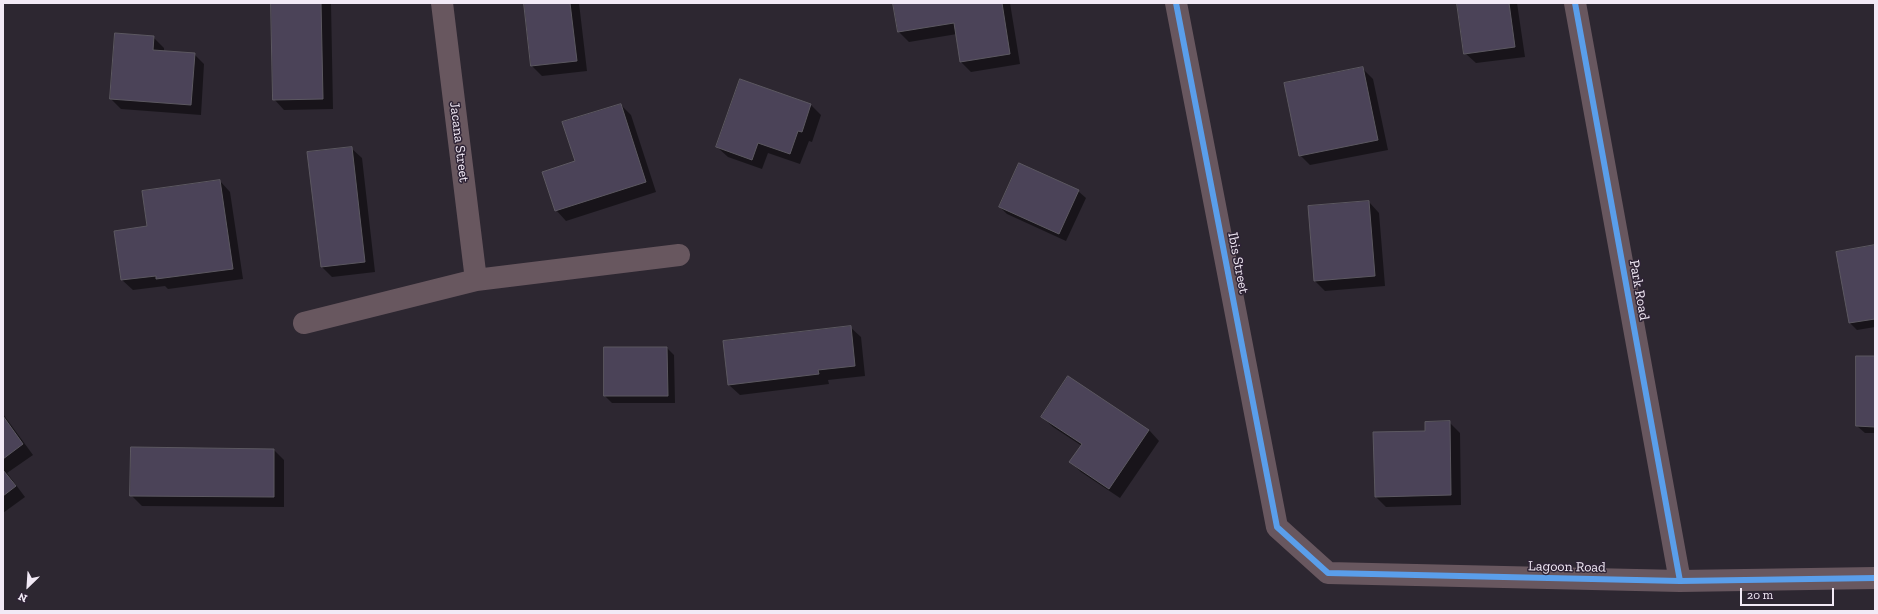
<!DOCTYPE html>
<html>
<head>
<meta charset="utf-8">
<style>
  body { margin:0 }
  #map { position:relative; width:1878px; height:614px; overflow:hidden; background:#2d2731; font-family:"Zilla Slab",serif }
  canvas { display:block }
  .frame { position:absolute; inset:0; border:4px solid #f2eaf6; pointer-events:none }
  .north { position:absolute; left:8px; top:566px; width:40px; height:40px; -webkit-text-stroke:3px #2e2335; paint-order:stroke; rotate:205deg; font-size:11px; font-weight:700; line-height:16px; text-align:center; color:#f2eaf6 }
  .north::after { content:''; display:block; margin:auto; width:14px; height:18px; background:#f2eaf6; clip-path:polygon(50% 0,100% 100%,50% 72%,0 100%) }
  .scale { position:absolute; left:1740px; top:588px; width:94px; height:18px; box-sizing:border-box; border:2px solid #f2eaf6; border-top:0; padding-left:5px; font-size:12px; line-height:14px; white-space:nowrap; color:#f2eaf6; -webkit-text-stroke:3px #2e2335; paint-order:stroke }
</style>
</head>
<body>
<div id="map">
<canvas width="1878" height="614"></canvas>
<div class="frame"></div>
<div class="north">N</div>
<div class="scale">20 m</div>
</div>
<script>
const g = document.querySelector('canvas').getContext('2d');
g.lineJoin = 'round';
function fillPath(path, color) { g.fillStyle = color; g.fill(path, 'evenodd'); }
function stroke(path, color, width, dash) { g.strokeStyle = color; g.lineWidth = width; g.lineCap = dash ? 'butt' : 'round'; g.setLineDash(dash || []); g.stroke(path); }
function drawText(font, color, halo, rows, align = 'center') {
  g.font = font + ' "Zilla Slab",serif'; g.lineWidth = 3; g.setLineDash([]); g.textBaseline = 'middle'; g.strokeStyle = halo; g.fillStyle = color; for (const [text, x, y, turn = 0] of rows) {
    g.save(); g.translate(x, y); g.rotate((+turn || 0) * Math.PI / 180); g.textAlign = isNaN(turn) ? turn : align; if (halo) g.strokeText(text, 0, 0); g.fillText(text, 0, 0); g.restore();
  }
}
fillPath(new Path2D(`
  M272,3H331L333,109L284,110L274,99Z
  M525,3H579L587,71L542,76L532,66Z
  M894,3H1010L1020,64L971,72L961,62L957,34L909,42L898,31Z
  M1458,3H1517L1525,57L1476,63L1465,53Z
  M153,37L164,48V52L194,54L204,64L201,115L121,109L111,99Z
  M1362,68L1373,79L1388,150L1310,165L1300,155Z
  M741,80L811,105L821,115L812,142L809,141L800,164L768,153L762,169L728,157L717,147Z
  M621,105L631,115L656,192L566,221L556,210L576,162Z
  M351,148L362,158L375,272L332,277L322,267L308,153Z
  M220,181L230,192L243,279L168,289L165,286L133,290L122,280L115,231L148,227Z
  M1078,191L1086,198L1066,241L1007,214L1000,207Z
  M1369,202L1379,213L1385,286L1325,291L1315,281Z
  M1875,246V327L1857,330L1850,323Z
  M850,327L861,337L865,376L828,380L829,384L740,395L729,385Z
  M667,348L674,355L675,403H612L605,396Z
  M1857,357H1875V433H1865L1857,426Z
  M3,414L33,455L7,473L25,497L3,513Z
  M1042,417L1149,430L1159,441L1120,498L1081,472L1071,462L1082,446L1053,427Z
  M1449,422L1460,433L1461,505L1386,507L1376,497L1426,432Z
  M274,450L284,460V507L142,506L131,495Z`), '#0007');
const building = new Path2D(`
  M271,3H321L323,99L273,100Z
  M524,3H570L577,61L531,66Z
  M893,3H1002L1010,54L960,62L954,23L898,32Z
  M1457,3H1509L1515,47L1464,54Z
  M115,33L154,36L153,50L195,53L191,105L110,99Z
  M1363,67L1378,140L1299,156L1284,83Z
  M740,79L811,104L802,132L798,131L790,154L758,143L752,160L716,147Z
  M621,104L646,182L555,211L542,172L575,161L562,122Z
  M352,147L365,262L321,267L307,152Z
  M1019,163L1079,190L1059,234L999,207Z
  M220,180L233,269L156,279V276L121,280L114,231L147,226L142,191Z
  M1369,201L1375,276L1314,281L1308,206Z
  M1875,245V319L1849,323L1836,252Z
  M851,326L855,366L818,370L819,374L728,385L723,341Z
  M604,347H667L668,396H604Z
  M1856,356H1875V427L1856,426Z
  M1068,376L1149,430L1109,489L1069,462L1082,444L1041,417Z
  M3,416L23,444L3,459Z
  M1450,421L1451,495L1375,497L1373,432L1425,431V422Z
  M131,447L274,449V497L130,496Z
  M3,470L16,486L3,496Z`);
fillPath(building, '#4b4358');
stroke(building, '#5c5861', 1);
stroke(new Path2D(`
  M442,3L476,280
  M1176,3L1277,527L1328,573L1680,581L1875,578
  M1575,3L1680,581
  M304,323L476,280L679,255`), '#68575f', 22);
stroke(new Path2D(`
  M1176,3L1277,527L1328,573L1680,581L1875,578
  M1575,3L1680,581`), '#5a9eea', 6);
drawText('14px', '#f2eaf6', '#2e2335', [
  ["Jacana Street",459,142,83],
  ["Ibis Street",1238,263,79],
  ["Park Road",1639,290,80],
  ["Lagoon Road",1567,567,1]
]);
</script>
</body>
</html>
